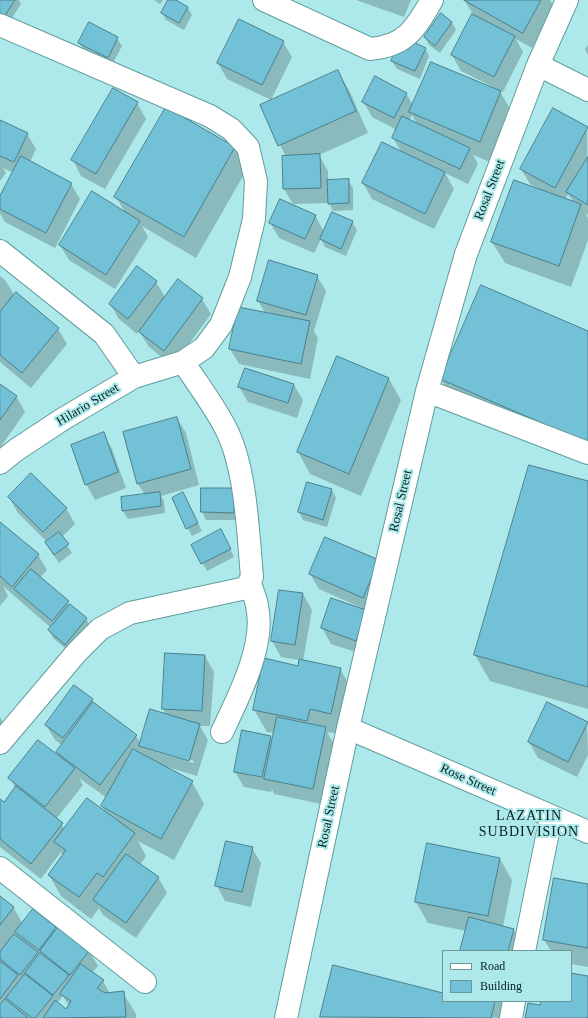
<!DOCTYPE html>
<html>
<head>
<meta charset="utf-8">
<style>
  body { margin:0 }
  #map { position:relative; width:588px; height:1018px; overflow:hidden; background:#ade9ea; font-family:Georgia,serif }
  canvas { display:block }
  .legend { position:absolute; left:442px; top:950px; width:130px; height:52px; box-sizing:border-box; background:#ade9ea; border:1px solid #6b9999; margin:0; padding:5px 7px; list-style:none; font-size:12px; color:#072020 }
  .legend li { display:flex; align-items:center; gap:8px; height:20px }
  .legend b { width:20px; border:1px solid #6b9999 }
</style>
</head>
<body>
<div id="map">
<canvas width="588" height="1018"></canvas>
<ul class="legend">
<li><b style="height:5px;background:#fff"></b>Road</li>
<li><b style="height:11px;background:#72c1d7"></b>Building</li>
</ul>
</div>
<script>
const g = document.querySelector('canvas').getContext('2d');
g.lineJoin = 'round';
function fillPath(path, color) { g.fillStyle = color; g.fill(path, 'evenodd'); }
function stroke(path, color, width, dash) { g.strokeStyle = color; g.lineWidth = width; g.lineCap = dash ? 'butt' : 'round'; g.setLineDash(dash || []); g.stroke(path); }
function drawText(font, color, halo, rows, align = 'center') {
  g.font = font + ' Georgia,serif'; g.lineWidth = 4; g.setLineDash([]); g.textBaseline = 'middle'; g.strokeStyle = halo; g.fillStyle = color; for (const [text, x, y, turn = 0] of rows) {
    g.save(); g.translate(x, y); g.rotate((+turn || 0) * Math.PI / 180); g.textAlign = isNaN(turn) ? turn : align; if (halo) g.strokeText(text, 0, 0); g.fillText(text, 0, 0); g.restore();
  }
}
fillPath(new Path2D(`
  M0,0H19L21,4L8,24L0,18Z
  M154,0H163L160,4Z
  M169,0H174L188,8L192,15L184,30L166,20L162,13Z
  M356,0H411L404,17Z
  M464,0H550L554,8L532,48L516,39L523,52L503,92L499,90L513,114L492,163L473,155L478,164L468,184L445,173L454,189L434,229L372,199L363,183L402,153L393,138L397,130L372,117L363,101L406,93L413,105L498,91L499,90L461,71L452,55L473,14ZM412,115L417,124L409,121Z
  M239,20L283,42L292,57L271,100L227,79L218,63Z
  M452,22L456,30L440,53L429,45L425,37Z
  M117,38L122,46L112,65L84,50L79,43Z
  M588,45V55L585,49Z
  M425,48L429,56L420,79L397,69L392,61Z
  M338,71L350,92L368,133L319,155L328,171V181L348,180L353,188V210L333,211L329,203L293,204L284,189L283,157H286L261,105Z
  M137,103L146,119L105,189L81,176L73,160Z
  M0,122L27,134L36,149L30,162L71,184L80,199L55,248L5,222L0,213V198L14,173L3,168L6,173L0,181Z
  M587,128L588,215L585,212L588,218V240L571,287L505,263L492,242L538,188L530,184L521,169ZM568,194L574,203L565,200Z
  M234,148L247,169L196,258L142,226L148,237L115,289L69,260L60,245L125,212L116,197Z
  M315,215L324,232L352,222L357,230L346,256L325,247L321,239L314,253L279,238L270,223Z
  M0,276L5,280L15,296L17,294L58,329L67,344L31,388L0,362Z
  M317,276L326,291L314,331L318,338L310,379L239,364L230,349L265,313L258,301Z
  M178,281L202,299L211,314L173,366L149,347L139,331L137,334L119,319L110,304L156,282L165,297Z
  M588,332V463L457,406L441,379Z
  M338,357L389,379L401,400L361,496L310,474L298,452Z
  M0,385L16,396L25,412L0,448Z
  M294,385L303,400L297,418L248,402L239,387Z
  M177,418L186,433L199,485L161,496L164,501L165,513L128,519L123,511L122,498L145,495L138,484L124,432Z
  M103,434L112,449L126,488L95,500L86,484Z
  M588,482V709L490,681L475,655Z
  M202,489H234L238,520H206L202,512Z
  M332,490L336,498L327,527L303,520L299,512Z
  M183,494L202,531L192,536L173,499Z
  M9,497L66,508L75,524L62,537L72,553L59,563L50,550L46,543L47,542L18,513Z
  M0,524L38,555L47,570L40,578L86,619L90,626L70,652L53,638L49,630L51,628L3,586L8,596L0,606Z
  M225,538L234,557L207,571L192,545Z
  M379,561L372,613L364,609L374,626L365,655L331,644L322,628L331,600L362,610V608L319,589L310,574Z
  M280,591L303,594L312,610L303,661L340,669L353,691L343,735L327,732L334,744L321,804L274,794L272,789L271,792L244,787L235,772L270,737L273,742L275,733L267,732L254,710L298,667L300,660L281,657L272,641Z
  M166,654L205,656L214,672L210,726H200L208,740L197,776L164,766L192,782L204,804L174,860L138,841L146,856L140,865L158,877L167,893L136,938L103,915L99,908L91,919L61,896L49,875L63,855L61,852L41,879L0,847V800L4,804L16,789L10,778L60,758L57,752L62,745L55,740L46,725L92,700L94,704L136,736L141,744L166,715L163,709ZM151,748L194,761L193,763L151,750ZM79,778L107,798L102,806L106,814L65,829L56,819L83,785Z
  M0,717L12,738L0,754Z
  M587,723L588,755L577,777L538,758L529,742Z
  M252,848L261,863L251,907L225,901L217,886Z
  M500,859L512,880L503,927L513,929L526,951H461L466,931L428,923L416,902Z
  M588,885V967L571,964V951H551L544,940Z
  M0,897L13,907L23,924L33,911L57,931L89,951L98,966L92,973L103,981L110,994L123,993L136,1014V1018H0ZM63,996L69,1006L66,1010L57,1003Z
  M443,994V1001H517L512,1018L321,1017Z`), '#0003');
const building = new Path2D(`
  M0,0H15L4,17L0,14Z
  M168,0H176L188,7L179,23L161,13Z
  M464,0H541L523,33Z
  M441,13L452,22L435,46L424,37Z
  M472,14L515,36L494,77L451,55Z
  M239,19L284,41L262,85L217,63Z
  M89,22L118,37L108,58L78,43Z
  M402,37L426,48L415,71L391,61Z
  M431,62L501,91L480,142L409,112Z
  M338,70L356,111L278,146L260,105Z
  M375,76L407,93L394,118L362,102Z
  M113,88L138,102L96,174L71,160Z
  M166,107L235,147L184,237L114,197Z
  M553,108L588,127L555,188L520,169Z
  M402,116L470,148L460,169L392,138Z
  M0,120L28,133L14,162L0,156Z
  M382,142L445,172L425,214L362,183Z
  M320,154L321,188L283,189L282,156Z
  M21,156L72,183L46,233L0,209V196Z
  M588,157V205L566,192Z
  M349,179V203L328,204L327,180Z
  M514,180L581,204L559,266L491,242Z
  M92,191L140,221L106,275L59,245Z
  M280,199L316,215L305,239L269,223Z
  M332,212L353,221L341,249L320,239Z
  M269,260L318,275L306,315L257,301Z
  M137,266L157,281L128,319L109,304Z
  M178,279L203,298L164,351L139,332Z
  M481,285L588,331V443L440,379Z
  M16,292L59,328L22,373L0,355V312Z
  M238,307L310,321L301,364L229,349Z
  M337,356L389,378L349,474L297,452Z
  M245,368L294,384L288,403L238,387Z
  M0,384L17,396L0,420Z
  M177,417L191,469L137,484L123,432Z
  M104,432L118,472L85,485L71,445Z
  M529,465L588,481V687L474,655Z
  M31,473L67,508L43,532L8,497Z
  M307,482L332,489L323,520L298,512Z
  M201,488H234V513L201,512Z
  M160,492L161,506L122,511L121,497Z
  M183,492L198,523L186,529L172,498Z
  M0,522L39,554L12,587L0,576Z
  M221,529L231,549L201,564L191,545Z
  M59,532L69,544L54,555L45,542Z
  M325,537L379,560L363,598L309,574Z
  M31,569L69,601L52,621L14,589Z
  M279,590L303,593L295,645L271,641Z
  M331,598L366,610L356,641L321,628Z
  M70,604L87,618L65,645L48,630Z
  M165,653L205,655L202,711L162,709Z
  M264,658L298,666L299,659L341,668L331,714L310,709L307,721L253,710Z
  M74,685L93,699L63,738L45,725Z
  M93,702L137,735L100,785L56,752Z
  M547,702L588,722L568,762L528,742Z
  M150,709L200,724L189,761L139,746Z
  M277,717L326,727L313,789L264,779Z
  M242,730L271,736L262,777L234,772Z
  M38,740L75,768L45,807L8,778Z
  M133,749L193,781L161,839L101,806Z
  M16,786L63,823L31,864L0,839V799L4,802Z
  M87,798L135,833L103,877L97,873L79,897L48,875L66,850L54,842Z
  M226,841L253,847L242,892L215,886Z
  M427,843L500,858L488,916L415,902Z
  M126,854L159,877L126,923L93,900Z
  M554,878L588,884V948L543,940Z
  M0,896L14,907L0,925Z
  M33,909L56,927L39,950L15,932Z
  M469,917L514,929L508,951H460Z
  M59,926L90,950L70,975L40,951Z
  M14,934L38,952L20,975L0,959V952Z
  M40,953L69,975L53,995L25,973Z
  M0,961L18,975L0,999Z
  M81,964L104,980L97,988L105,993L124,991L126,1017L43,1018L55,1000L66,1009L71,1001L60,994Z
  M333,965L443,993V1001H495L491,1018L320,1017Z
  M571,973L588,976V1018H525L528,1003L540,1005L541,1001H571Z
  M25,974L53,996L35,1018H32L6,998Z
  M5,999L28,1018H0V1005Z`);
fillPath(building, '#72c1d7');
stroke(building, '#4a7f8d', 1);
const minor = new Path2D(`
  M264,0L370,49C406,46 415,29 432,0
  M0,25L210,116L231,129L248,147L256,181L254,219L240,277L221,325L204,348L183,362C197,383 213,404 225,427C246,466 248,532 252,577L246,588L130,613L100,629L77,652L0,743
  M538,65L588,90
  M0,251L104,334L134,377
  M427,391L588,453
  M0,463L16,450L63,419L134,377L183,362
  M348,728L588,832
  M222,732C238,698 266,645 257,606C256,598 252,591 250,583
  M0,868L145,982
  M524,951L551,817
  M286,1018L348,728L427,391L466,254L538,65L567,0
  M511,1018L514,1001`);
stroke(minor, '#629c9d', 24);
stroke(minor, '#fff', 22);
drawText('13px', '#072020', '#ade9ea', [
  ["Rosal Street",490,190,-69],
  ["Hilario Street",88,405,-31],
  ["Rosal Street",401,501,-77],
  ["Rose Street",468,780,24],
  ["Rosal Street",329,817,-78]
]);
g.letterSpacing = '1px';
drawText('14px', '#072020', '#ade9ea', [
  ["LAZATIN",529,816],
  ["SUBDIVISION",529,832]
]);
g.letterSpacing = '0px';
</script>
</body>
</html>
